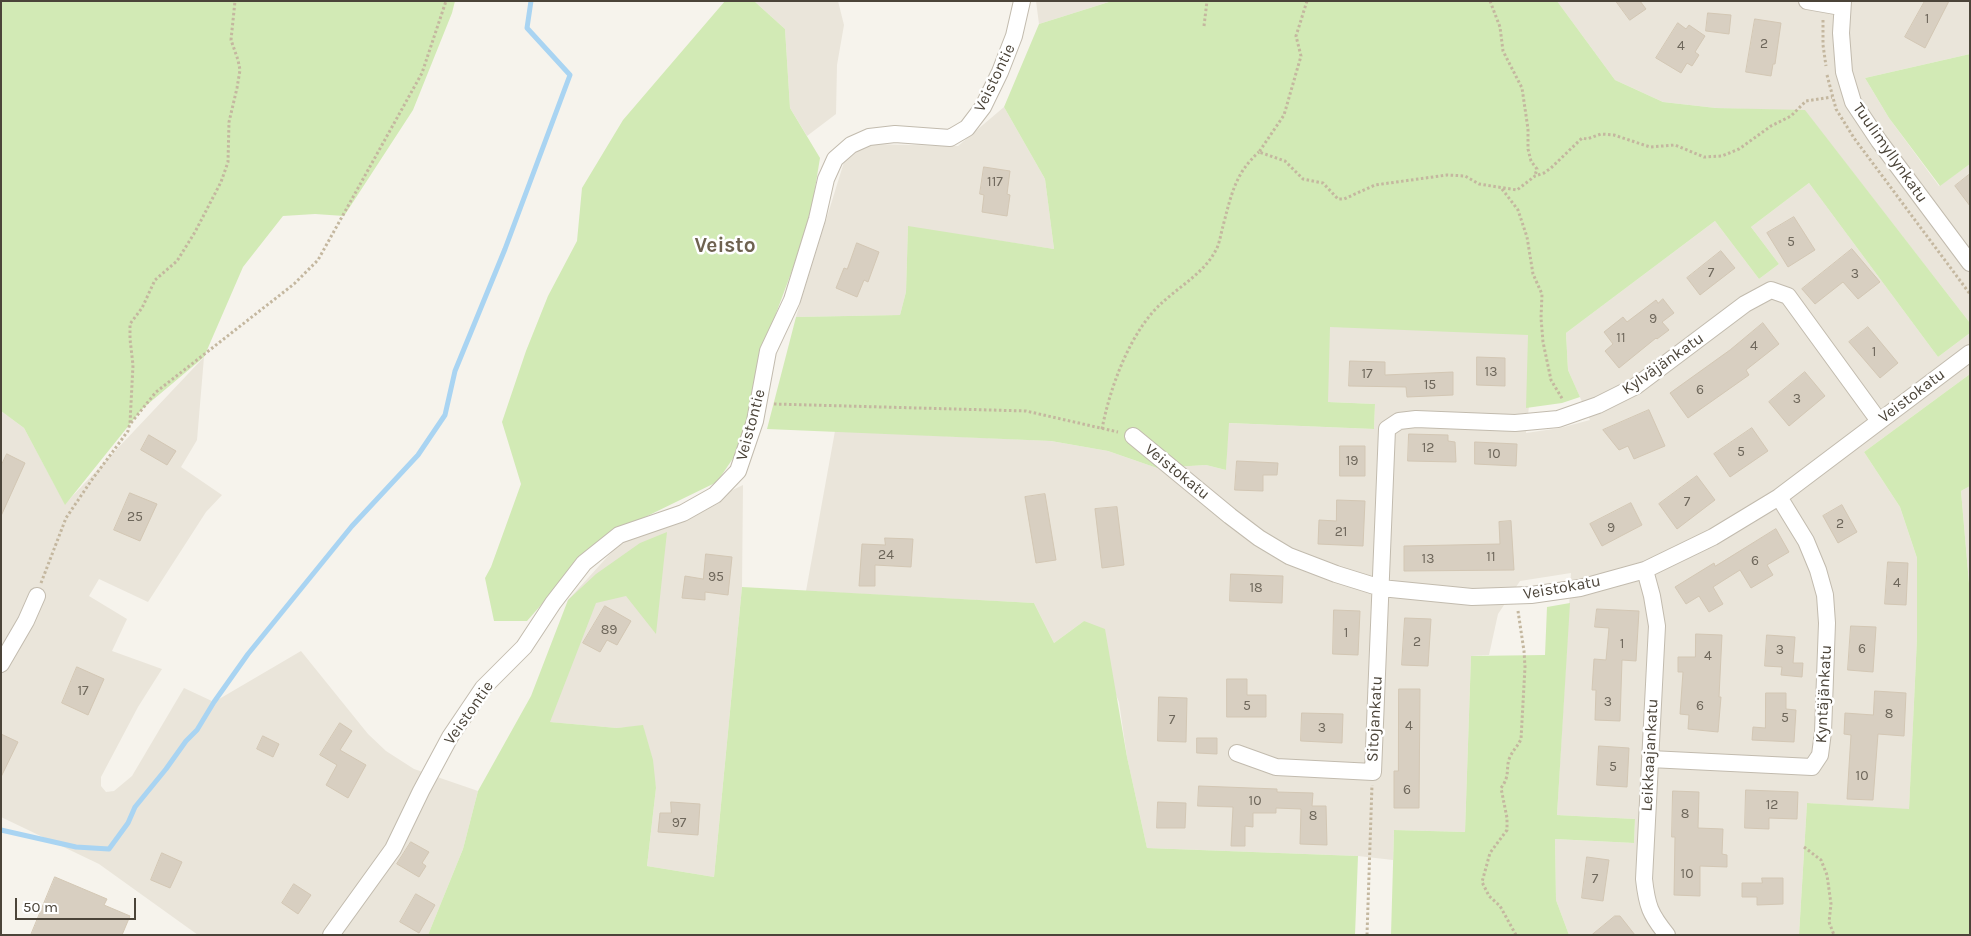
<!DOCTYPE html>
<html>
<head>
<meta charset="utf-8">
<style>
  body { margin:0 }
  #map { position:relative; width:1971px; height:936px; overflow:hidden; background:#f6f3ec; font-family:Karla,sans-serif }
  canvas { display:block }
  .frame { position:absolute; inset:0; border:2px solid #4b4439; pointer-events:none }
  .scale { position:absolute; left:15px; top:898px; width:121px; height:22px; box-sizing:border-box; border:2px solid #4b4439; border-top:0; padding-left:6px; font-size:15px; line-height:18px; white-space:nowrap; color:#4b4439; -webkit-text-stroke:4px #fff; paint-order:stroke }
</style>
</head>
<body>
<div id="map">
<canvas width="1971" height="936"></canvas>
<div class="frame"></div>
<div class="scale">50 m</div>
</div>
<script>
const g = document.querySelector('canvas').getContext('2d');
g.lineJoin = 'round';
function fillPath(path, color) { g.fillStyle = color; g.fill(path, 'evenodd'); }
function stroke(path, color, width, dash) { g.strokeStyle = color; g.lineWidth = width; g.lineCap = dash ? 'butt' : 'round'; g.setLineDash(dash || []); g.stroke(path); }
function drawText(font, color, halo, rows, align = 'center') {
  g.font = font + ' Karla,sans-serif'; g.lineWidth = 5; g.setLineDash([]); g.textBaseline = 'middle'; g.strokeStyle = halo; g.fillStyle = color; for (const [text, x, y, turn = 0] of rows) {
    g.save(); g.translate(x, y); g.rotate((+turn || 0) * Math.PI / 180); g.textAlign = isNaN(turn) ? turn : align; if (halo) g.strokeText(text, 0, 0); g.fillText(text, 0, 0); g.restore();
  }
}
fillPath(new Path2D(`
  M754,1H838L844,25L837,65L836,114L807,136L790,108L785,29Z
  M1036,1H1112L1039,24Z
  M1557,1H1970V54L1865,78L1889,118L1939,186L1970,164V323L1805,111L1716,108L1663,102L1615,80Z
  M1004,107L1045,179L1054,249L908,227L906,292L900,315L796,317L844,162L867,144L958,146Z
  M1809,183L1938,357L1970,333V374L1864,452L1900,507L1917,558V638L1909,810L1807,803L1799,935H1569L1556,900L1555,839L1634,843L1635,819L1557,815L1571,573L1520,581L1498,614L1489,655L1471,656L1465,832L1394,830L1393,860L1358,856L1147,848L1127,757L1119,702L1084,621L1054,643L1034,603L806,591L835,431L1051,441L1108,451L1157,468L1206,465L1226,470L1228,423L1374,429L1375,404L1328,402V326L1531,332L1529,406L1526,433L1560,428L1590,420L1568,370L1566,333L1715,221L1759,279L1779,264L1751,227Z
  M204,357L197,440L181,467L222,495L206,512L148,602L99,579L89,596L127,619L112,651L162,669L138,707L101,777V786L106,792L114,791L132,776L184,688L214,702L301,651L368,734L386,751L414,769L478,791L463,849L428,935H198L99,864L1,817V411L24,428L65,504Z
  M743,485L742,587L714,877L647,866L656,788L643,726L617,728L549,722L568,600L619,544Z
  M1970,486V595L1961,491Z`), '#eae5da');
fillPath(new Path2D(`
  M1,1H455L452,13L413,110L344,216L315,214L283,216L243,267L204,357L142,409L65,505L24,428L1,411Z
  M725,1H754L785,29L790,108L820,158L809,225L765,343L742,445L717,482L637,521L585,555L527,621H494L485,578L491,567L521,484L502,422L526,351L548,296L577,241L582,188L623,120Z
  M1112,1H1557L1615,80L1663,102L1716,108L1805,110L1970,323V333L1938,357L1809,183L1751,227L1779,264L1759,279L1715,221L1566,333L1568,370L1580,397L1562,403L1526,408L1528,335L1330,327L1328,402L1375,404L1374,429L1229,423L1226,470L1206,465L1157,468L1108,451L1051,441L767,429L796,317L900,315L906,292L908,226L1054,249L1045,179L1004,107L1039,24Z
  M1970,54V164L1940,186L1889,118L1865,78Z
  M1970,374V486L1961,491L1970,595V935H1799L1807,803L1909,809L1917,638V558L1900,507L1864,452Z
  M667,532L656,634L626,596L596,603L550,722L617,728L643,725L653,760L656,788L647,866L714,877L742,587L1034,603L1054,643L1084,621L1105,629L1127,757L1147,848L1358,856L1355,935H428L463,849L478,791L531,696L568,600L596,574L640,543Z
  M1570,603L1557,815L1635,819L1634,843L1555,839L1556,900L1569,935H1391L1394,830L1465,832L1471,656L1545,655L1547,607Z`), '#d2eab5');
stroke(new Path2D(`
  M1,830L76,847L109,849L128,823L135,807L166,769L186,741L197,730L214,702L248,654L352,526L418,455L445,415L455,371L505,249L570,75L527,28L531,1`), '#a9d4f2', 5);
const building = new Path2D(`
  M1616,1H1640L1646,9L1630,20Z
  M1925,1H1949L1925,48L1905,37Z
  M1708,13L1731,15L1729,34L1706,31Z
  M1755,19L1781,23L1775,64H1773L1771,76L1746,72Z
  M1678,23L1686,29L1689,25L1705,36L1695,52L1699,55L1692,66L1687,63L1681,73L1656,58Z
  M984,167L1010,171L1007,194L1010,195L1007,216L982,212L984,195L980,194Z
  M1970,174V206L1955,186Z
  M1794,217L1815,250L1788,267L1767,233Z
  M857,243L879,252L868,282L864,280L857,297L836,288L844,268L847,269Z
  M1852,249L1880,282L1858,299L1843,282L1815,304L1802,289Z
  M1721,251L1735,268L1700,295L1687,278Z
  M1663,299L1674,313L1662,322L1669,330L1657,339L1656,338L1619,368L1605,351L1613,344L1604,332L1623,317L1627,322L1656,300L1658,303Z
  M1763,323L1779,344L1746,370L1749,375L1688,418L1670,393L1730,350Z
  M1868,327L1898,363L1880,378L1849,342Z
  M1477,357L1505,358V386L1477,385Z
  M1350,361L1385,362V375L1453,372V395L1407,397L1406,387L1349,386Z
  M1805,372L1825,396L1789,426L1769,402Z
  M1649,410L1665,446L1634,459L1628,446L1619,450L1603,430Z
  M1752,428L1768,451L1730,477L1714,454Z
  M1409,434L1448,435V441L1455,442L1456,462L1408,461Z
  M149,435L176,451L167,465L141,450Z
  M1475,442L1517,444L1516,466L1475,464Z
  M1340,446H1365V476H1340Z
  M7,454L25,463L1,516V466Z
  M1237,461L1278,463L1277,475H1263V491L1235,490Z
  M1697,476L1715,500L1677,529L1659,504Z
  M130,493L157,504L140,541L114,530Z
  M1045,494L1056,560L1036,563L1025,497Z
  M1337,500L1365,501L1363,546L1318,544L1319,520L1336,521Z
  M1631,503L1642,525L1602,546L1590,524Z
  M1842,505L1857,532L1838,543L1823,516Z
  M1117,507L1124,565L1102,568L1095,509Z
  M1511,521L1514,570L1404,571V546L1500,544L1499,522Z
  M1776,529L1789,552L1767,565L1773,575L1751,588L1740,570L1713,587L1723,604L1709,612L1699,596L1686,604L1675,587L1714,563L1715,566Z
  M885,538L913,539L911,567L875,565V586H859L862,544L885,545Z
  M706,554L732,557L728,595L705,592V600L682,598L685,576L703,579Z
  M1888,562L1908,563L1906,605L1885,604Z
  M1231,574L1283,576L1282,603L1230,601Z
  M605,606L631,621L617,645L607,640L600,652L583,643Z
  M1597,609L1639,611L1636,661L1622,660L1620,721L1595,720L1596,690H1592L1594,659L1606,660L1609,628L1595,627Z
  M1334,610L1360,611L1358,655L1333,654Z
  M1405,618L1431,619L1428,666L1402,665Z
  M1851,626L1876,627L1873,672L1848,670Z
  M1696,634L1722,635L1719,697H1721L1718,732L1688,729L1689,715L1680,714L1683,672H1678V657H1695Z
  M1767,635L1795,637L1793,663H1803L1802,677L1781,675L1782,667L1765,666Z
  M77,667L104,679L88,715L62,703Z
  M1227,679H1247V695H1266V717H1227Z
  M1399,689H1420L1419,808H1394V771H1398Z
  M1875,691L1906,693L1904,736L1878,734L1873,800L1847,799L1851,735L1844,734L1845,713L1873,715Z
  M1766,693H1786V709L1796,710L1794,742L1752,740L1753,727L1765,728Z
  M1159,697L1187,698L1186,742L1158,741Z
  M1302,713L1343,714L1342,743L1301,741Z
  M340,723L352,731L340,750L366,765L348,798L326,785L337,765L320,755Z
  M1,734L18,742L1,777Z
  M263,736L279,744L273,757L257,749Z
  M1197,738H1217V754L1197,753Z
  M1599,746L1629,748L1627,787L1597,785Z
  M1199,786L1277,789V792L1313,793L1312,806H1326L1327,845L1300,844L1301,809L1276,808V813H1253V827L1245,826V846H1231L1233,807L1198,806Z
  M1746,790L1798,792L1797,819L1769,818V829L1745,828Z
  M1673,791L1699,792L1698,828L1723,829L1722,854L1727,855V867L1700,866V896L1674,895L1675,837H1672Z
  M671,802L700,804L698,835L658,832L660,813H671Z
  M1158,802L1186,803L1185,828H1157Z
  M411,842L429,852L422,863L426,866L419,877L397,864Z
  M162,853L182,862L170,888L151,880Z
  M1587,857L1609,860L1603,901L1582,898Z
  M55,877L107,899L104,905L130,916L122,935H31Z
  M1762,878H1783V904L1757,905V897H1742V883H1762Z
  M294,884L311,895L298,914L282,903Z
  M416,894L435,905L419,933L400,922Z
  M1615,916H1620L1635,935H1592Z`);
fillPath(building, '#d8cfc1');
stroke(building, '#d3c7b4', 1);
const minor = new Path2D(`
  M1807,1L1841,7
  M1843,1L1841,33L1844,72L1853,102L1879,141L1970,263
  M1133,436L1230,516L1259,538L1289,556L1336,574L1381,588L1472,597L1531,595L1580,588L1645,570L1713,537L1779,497L1970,353
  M1645,570L1652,596L1657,626L1644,879C1647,906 1650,914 1667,935
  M1,664L26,621L37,596
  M1237,753L1276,767L1373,772L1387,429L1399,421L1416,419L1515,423L1558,419L1598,405L1636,386L1745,304L1771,290L1788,296L1879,421
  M1650,759L1812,767L1820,755L1823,732L1827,623L1825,595L1818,570L1806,541L1779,497
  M331,935L393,849L421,791L450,737L483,688L524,647L553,603L584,563L619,535L683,513L715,495L738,471L755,421L768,351L792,300L817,219L826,179L835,159L851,145L869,137L895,134L950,138L967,128L983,107L1000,72L1014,36L1022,1`);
stroke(minor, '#c2bbae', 18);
stroke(new Path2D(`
  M1307,1L1296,36L1301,56L1284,115L1259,152L1285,161L1303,179L1323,183L1338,199H1344L1375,185L1447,175L1465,176L1479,184L1517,190L1535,176L1544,173L1551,168L1582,138L1587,139L1601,134L1614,135L1650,147L1675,145L1704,157L1722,156L1739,149L1771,126L1791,116L1806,101L1832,97
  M1490,1L1500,27L1503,51L1522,88L1528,129V149L1531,161L1537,169L1535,175
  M1823,20V45L1826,66
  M1204,26L1207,1
  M1827,75L1836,109L1854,138L1970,294
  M1502,189L1518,210L1527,237L1533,274L1542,294L1541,318L1543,342L1551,380L1563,400
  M774,404L1026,411L1118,432
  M131,423L156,392L294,284L318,260L422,73L446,1
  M1102,429C1110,387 1131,329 1164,301C1183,284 1206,271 1217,248C1220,241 1221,233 1223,226C1231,196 1235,173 1259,152
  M41,583L66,518L91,481L128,431L130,423L133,365L130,339V324L142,308L155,280L177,261L195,232L221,182L228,162L229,122L237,88L240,70L238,60L231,40L235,1
  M1804,847L1821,860L1827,875L1831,904L1829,922L1834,935
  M1367,935L1372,785
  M1516,935L1500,906L1489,896L1482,882L1490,853L1507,830V818L1501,788C1511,775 1505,768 1510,757C1513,750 1518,746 1521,739L1525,667L1524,651L1518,611`), '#c4b79f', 3, [2.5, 2.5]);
stroke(minor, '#fff', 16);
drawText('14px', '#6e675b', null, [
  ["1",1927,19],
  ["2",1764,44],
  ["4",1681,46],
  ["117",995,182],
  ["5",1791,242],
  ["7",1711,273],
  ["3",1855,274],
  ["9",1653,319],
  ["11",1621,338],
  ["4",1754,346],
  ["1",1874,352],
  ["13",1491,372],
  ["17",1367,374],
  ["15",1430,385],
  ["6",1700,390],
  ["3",1797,399],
  ["12",1428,448],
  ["5",1741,452],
  ["10",1494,454],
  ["19",1352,461],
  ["7",1687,502],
  ["25",135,517],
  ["2",1840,524],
  ["9",1611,528],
  ["21",1341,532],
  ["24",886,555],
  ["11",1491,557],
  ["13",1428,559],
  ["6",1755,561],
  ["95",716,577],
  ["4",1897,583],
  ["18",1256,588],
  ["89",609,630],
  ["1",1346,633],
  ["2",1417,642],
  ["1",1622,644],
  ["6",1862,649],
  ["3",1780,650],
  ["4",1708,656],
  ["17",83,691],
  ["3",1608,702],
  ["5",1247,706],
  ["6",1700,706],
  ["8",1889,714],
  ["5",1785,718],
  ["7",1172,720],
  ["4",1409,726],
  ["3",1322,728],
  ["5",1613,767],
  ["10",1862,776],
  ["6",1407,790],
  ["10",1255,801],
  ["12",1772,805],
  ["8",1685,814],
  ["8",1313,816],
  ["97",679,823],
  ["10",1687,874],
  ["7",1595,879]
]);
drawText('16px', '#4b4439', '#fff', [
  ["Veistontie",995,78,-64],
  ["Tuulimyllynkatu",1890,153,55],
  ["Kylväjänkatu",1663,364,-35],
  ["Veistokatu",1912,396,-37],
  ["Veistontie",751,425,-75],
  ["Veistokatu",1177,472,39],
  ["Veistokatu",1562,588,-10],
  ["Kyntäjänkatu",1824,694,-87],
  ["Veistontie",469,713,-55],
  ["Sitojankatu",1375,719,-87],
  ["Leikkaajankatu",1650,755,-87]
]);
drawText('bold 21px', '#6e6250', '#fff', [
  ["Veisto",725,246]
]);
</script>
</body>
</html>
